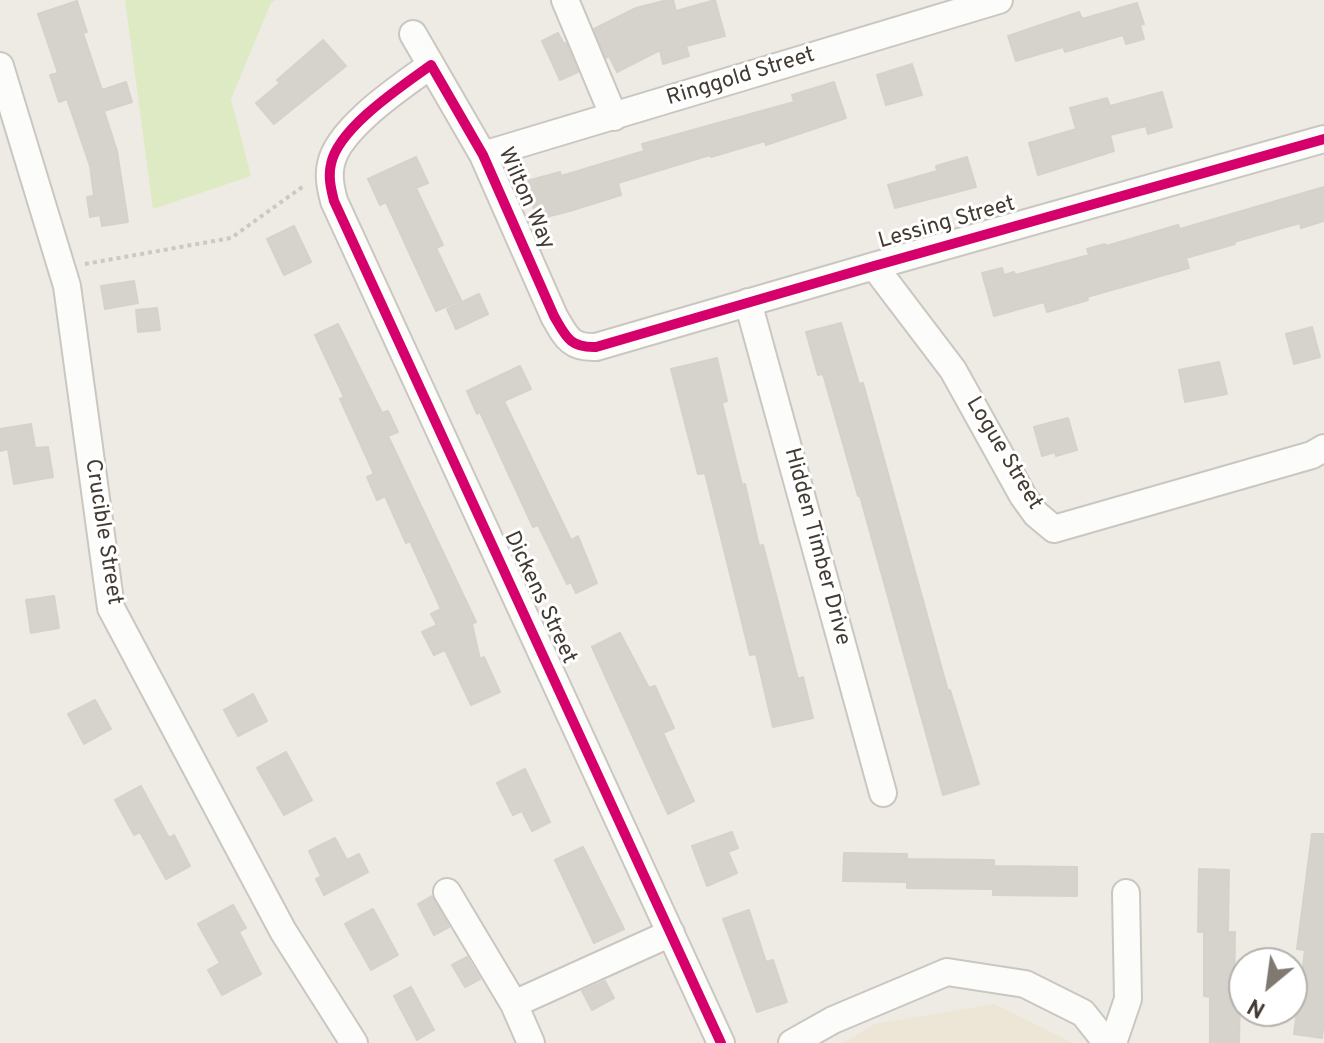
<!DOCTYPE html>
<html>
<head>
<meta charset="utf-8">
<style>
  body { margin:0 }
  #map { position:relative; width:1324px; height:1043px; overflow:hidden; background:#eeebe5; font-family:Overpass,sans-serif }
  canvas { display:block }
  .north { position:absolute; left:1228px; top:947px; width:80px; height:80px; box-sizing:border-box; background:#fff; border:2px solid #b4b1ad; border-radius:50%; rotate:209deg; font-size:22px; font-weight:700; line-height:32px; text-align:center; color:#433b32 }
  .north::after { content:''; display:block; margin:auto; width:28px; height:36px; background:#7f7971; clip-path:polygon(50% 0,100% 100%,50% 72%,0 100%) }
</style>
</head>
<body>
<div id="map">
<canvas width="1324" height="1043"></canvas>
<div class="north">N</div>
</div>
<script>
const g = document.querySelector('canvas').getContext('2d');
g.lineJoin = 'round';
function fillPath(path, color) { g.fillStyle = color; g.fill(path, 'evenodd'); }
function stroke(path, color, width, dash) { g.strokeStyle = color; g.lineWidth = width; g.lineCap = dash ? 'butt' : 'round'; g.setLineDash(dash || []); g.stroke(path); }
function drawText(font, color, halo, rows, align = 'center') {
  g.font = font + ' Overpass,sans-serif'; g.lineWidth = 6; g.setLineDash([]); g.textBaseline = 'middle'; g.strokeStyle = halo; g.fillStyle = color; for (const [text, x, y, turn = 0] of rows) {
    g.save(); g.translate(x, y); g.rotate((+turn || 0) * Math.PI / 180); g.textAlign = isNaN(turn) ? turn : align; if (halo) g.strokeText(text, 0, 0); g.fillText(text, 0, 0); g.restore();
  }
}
fillPath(new Path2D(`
  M994,1004L1073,1043H843L875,1024Z`), '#ede5d6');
fillPath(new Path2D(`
  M125,0H276L271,3L231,99L251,176L153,209Z`), '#deeac3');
const building = new Path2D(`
  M667,0H673L676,11L715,0L725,36L686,46L689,56L663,64L660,50L617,72L609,56L606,58L594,29L636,8Z
  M77,1L87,32L83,33L102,90L126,82L132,102L104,111L117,151L128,222L102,226L100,215L90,217L87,197L94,196L90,166L67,99L59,102L50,75L58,73L38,14Z
  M1137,3L1144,24L1140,25L1144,39L1126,44L1123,35L1065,52L1063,47L1016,61L1008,36L1079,12L1082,19Z
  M558,33L564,44L566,43L578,72L560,80L542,41Z
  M323,40L346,66L274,124L256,103L280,83L277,80Z
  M912,64L922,95L886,105L877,75Z
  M834,82L846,118L766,145L765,141L711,157L710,155L618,183L621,195L570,211L546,217L544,208L534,210L527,181L560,172L561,176L644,151L642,144L794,102L792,95Z
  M1162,92L1172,127L1148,134L1146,126L1110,135L1114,151L1038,175L1029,143L1076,129L1070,108L1107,98L1110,106Z
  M416,157L428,183L416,188L443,245L436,248L461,300L436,311L386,202L380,205L368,179Z
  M967,157L976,187L895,208L888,185L937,171L936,166Z
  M1324,187V221L1301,228L1300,223L1234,242L1235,244L1186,258L1189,268L1087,297L1088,300L1047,312L1044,302L994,316L982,273L1002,268L1004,275L1014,272L1015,275L1089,255L1087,249L1105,244L1106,246L1178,225L1180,229Z
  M294,226L311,262L284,275L267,239Z
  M134,281L138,303L105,309L101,286Z
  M479,294L488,314L456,329L447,309Z
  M157,308L160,330L138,332L136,310Z
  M841,323L859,384L863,383L948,691L950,690L979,784L943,795L860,496H858L823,374L818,375L806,332Z
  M338,324L382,413L388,411L398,432L388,436L476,622L472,624L480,659L484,657L500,692L471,705L445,650L434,655L422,632L437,625L431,614L441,609L410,541L406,543L385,496L377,500L367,477L374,474L340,399L344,397L315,335Z
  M1312,327L1320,357L1294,364L1286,334Z
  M717,358L727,401L722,403L742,485L745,484L759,546L763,545L798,679L803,677L813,718L773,727L756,654L750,655L705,473L698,474L671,369Z
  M1219,362L1227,394L1185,402L1179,370Z
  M520,366L531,389L504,401L571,540L578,536L597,583L576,593L571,582L567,584L538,525L533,527L480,412L477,414L467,391Z
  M1068,418L1077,450L1056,456L1055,452L1042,456L1034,427Z
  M31,424L35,448L48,447L53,477L14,484L8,449L0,451V429Z
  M54,596L59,628L31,633L26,600Z
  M620,633L649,688L655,686L674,728L663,733L694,801L668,814L592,647Z
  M253,694L267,721L238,736L224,710Z
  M95,700L111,729L84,744L68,714Z
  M286,752L312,800L284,815L257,768Z
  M525,769L550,822L532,831L522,811L513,815L497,783Z
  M141,786L169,838L174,835L190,866L166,879L140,832L134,835L115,800Z
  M732,832L738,848L728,852L737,873L707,886L692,846Z
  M1312,834H1324V1019L1322,1038L1294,1034L1305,950L1297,949Z
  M335,838L347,860L359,854L368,872L324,895L316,879L321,876L309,851Z
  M583,847L624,929L594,943L555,860Z
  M844,853L907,854V859L994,860V866L1077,867V896L993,895V889L907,888V882L843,881Z
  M1199,869L1229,870L1228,932H1235L1234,997H1240L1239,1043H1210V997L1204,996V932H1198Z
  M432,896L449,927L434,935L418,904Z
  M233,905L246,928L239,932L261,974L222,995L208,970L220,963L198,924Z
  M373,909L398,955L371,970L345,924Z
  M749,910L766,962L773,960L787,1002L757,1012L723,919Z
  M467,957L480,979L465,987L452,965Z
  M605,981L614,998L592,1010L582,991Z
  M411,987L434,1030L417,1040L394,996Z`);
fillPath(building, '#d6d2cc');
stroke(building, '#d6d2cb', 2);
const minor = new Path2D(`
  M565,0L614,117
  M413,34L483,155L554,316C566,337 570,348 596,347L874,266L1324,139
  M431,65C402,86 338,128 331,164C328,177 331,189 334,201L721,1043
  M0,66L67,286L111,608L283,931L354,1043
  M483,155L999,0
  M874,266L953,370L1023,496L1036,514L1054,529L1312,455L1324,448
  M748,302L883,793
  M447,892L514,1004
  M531,1043L514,1004L671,933
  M792,1043L833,1020L947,972L1025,984L1083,1013L1107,1043
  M1113,1043L1128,999L1126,893`);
stroke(minor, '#cac7c1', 30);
stroke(new Path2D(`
  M85,264L231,238L305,185`), '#ccc9c5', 4, [4, 4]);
stroke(minor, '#fcfcfb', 26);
stroke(new Path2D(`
  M721,1043L334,201C331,189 328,177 331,164C338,128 402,86 431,65L483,155L554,316C566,337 570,348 596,347L874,266L1324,139`), '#d6006c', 10);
drawText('22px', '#433b32', '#fff', [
  ["Ringgold Street",741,78,-17],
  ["Wilton Way",525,199,66],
  ["Lessing Street",947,224,-16],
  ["Logue Street",1003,454,59],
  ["Crucible Street",102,532,81],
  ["Hidden Timber Drive",816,547,75],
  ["Dickens Street",539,598,65]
]);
</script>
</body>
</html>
